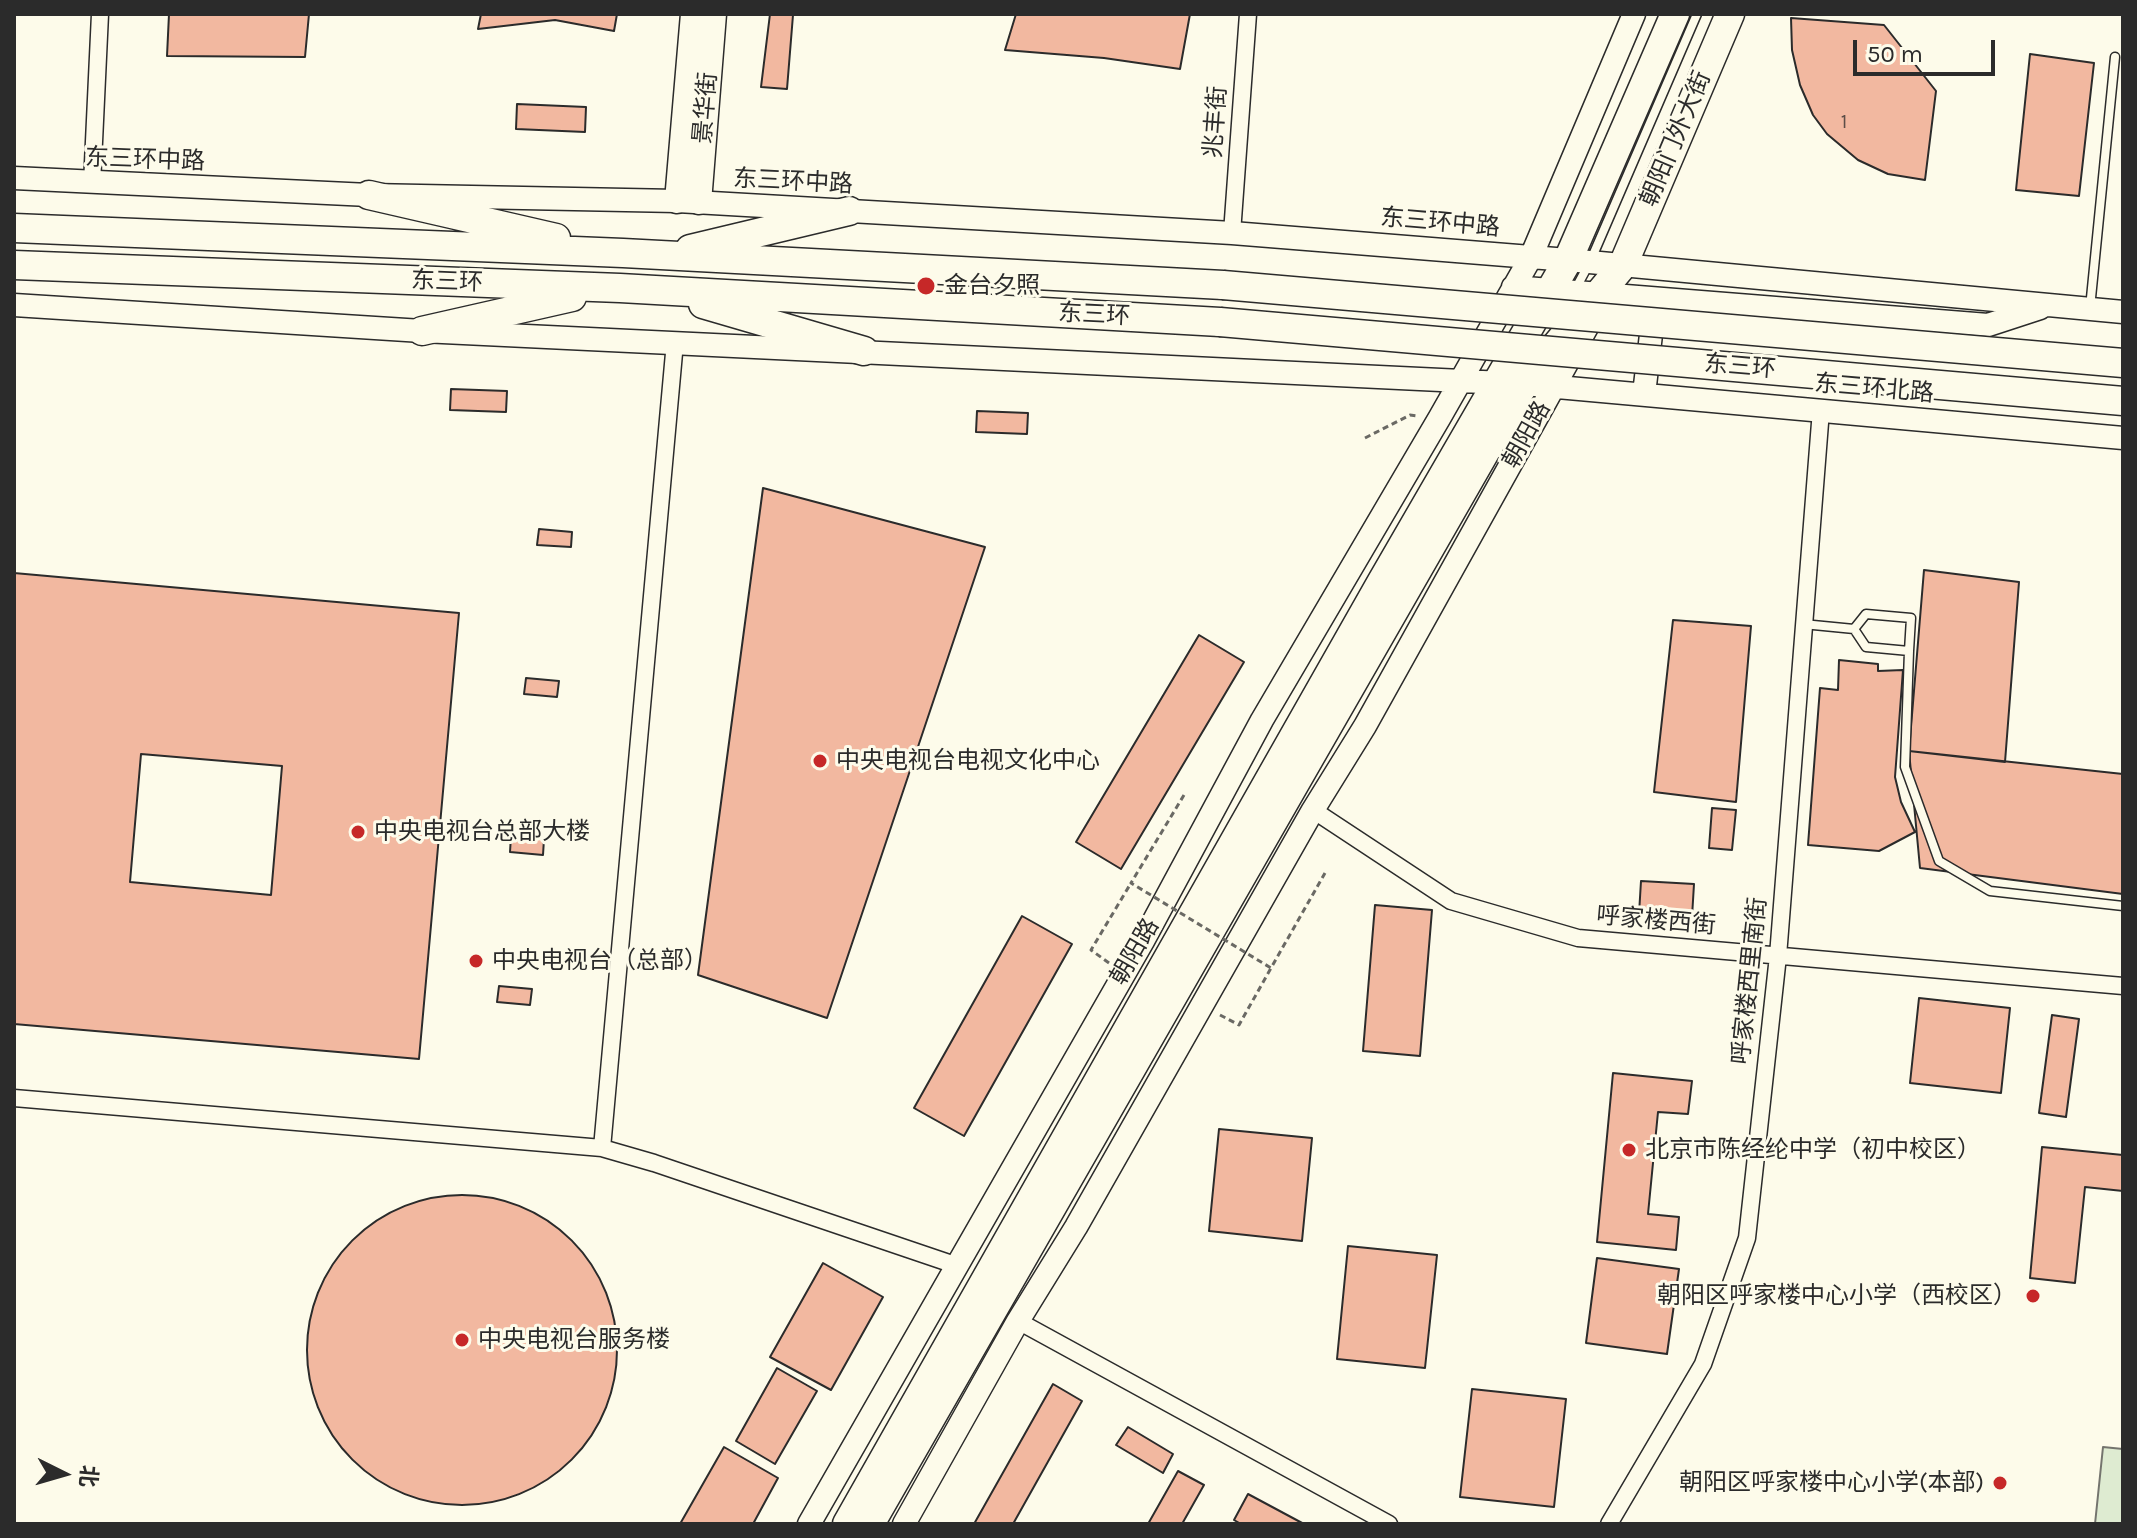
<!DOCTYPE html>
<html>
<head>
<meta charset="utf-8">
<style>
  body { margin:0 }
  #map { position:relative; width:2137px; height:1538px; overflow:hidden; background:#fdfbea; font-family:Karla,"Noto Sans SC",sans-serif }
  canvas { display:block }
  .frame { position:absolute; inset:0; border:16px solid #2b2b2b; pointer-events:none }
  .north { position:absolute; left:24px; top:1434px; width:80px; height:80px; -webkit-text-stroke:6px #fdfbea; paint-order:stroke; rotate:95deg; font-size:22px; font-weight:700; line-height:32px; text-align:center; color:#2b2b2b }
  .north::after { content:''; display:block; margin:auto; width:28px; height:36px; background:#2b2b2b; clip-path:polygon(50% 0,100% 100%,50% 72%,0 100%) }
  .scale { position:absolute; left:1853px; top:40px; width:142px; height:36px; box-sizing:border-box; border:4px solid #2b2b2b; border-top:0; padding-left:10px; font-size:24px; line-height:28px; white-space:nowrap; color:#2b2b2b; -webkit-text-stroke:6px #fdfbea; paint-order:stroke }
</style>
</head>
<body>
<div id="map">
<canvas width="2137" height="1538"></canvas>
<div class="frame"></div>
<div class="north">北</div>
<div class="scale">50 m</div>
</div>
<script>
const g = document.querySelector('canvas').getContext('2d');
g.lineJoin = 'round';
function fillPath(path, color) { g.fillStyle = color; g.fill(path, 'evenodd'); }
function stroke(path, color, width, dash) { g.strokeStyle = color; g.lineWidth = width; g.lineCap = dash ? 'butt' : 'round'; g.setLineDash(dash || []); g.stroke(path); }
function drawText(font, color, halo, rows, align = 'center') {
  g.font = font + ' Karla,"Noto Sans SC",sans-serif'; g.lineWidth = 6; g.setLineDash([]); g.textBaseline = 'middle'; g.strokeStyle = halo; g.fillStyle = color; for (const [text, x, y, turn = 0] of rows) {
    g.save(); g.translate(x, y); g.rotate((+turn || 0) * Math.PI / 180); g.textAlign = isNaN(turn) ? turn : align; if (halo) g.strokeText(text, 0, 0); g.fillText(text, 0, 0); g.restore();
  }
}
const green = new Path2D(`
  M2103,1447L2123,1449V1524H2095Z`);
fillPath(green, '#deebd1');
stroke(green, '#74746e', 2);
const building = new Path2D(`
  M169,14H309L305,57L167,56Z
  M481,14H617L614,31L555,20L478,29Z
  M770,14L793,15L787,89L761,87Z
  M1016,14H1190L1180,69L1104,58L1005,50Z
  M1791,18L1884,25L1936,91L1925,180L1888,174L1858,160L1827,134L1813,115L1800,85L1792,50Z
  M2030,54L2094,63L2079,196L2016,190Z
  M517,104L586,107L585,132L516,129Z
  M451,389L507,391L506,412L450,410Z
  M977,411L1028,413L1027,434L976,432Z
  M763,488L985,547L827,1018L698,975Z
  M539,529L572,532L571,547L537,545Z
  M1924,570L2019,582L2005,762L1909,751Z
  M14,573L459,613L419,1059L14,1024ZM141,754L282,766L271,895L130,882Z
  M1673,620L1751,626L1736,802L1654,792Z
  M1199,635L1244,662L1121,869L1076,842Z
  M1839,660L1878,664V671L1903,670L1895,777L1901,802L1915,832L1879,851L1808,845L1820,688L1838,690Z
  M526,678L559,681L557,697L524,694Z
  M1909,751L2123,774V894L1920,868Z
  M1712,808L1736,810L1732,850L1709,848Z
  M511,836L544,839L543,855L510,852Z
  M1641,881L1694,884L1692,917L1639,914Z
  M1375,905L1432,910L1420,1056L1363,1051Z
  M1022,916L1072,944L964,1136L914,1108Z
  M499,986L532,989L530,1005L497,1002Z
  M1919,998L2010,1008L2001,1093L1910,1083Z
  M2052,1015L2079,1019L2066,1117L2039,1113Z
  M1613,1073L1692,1081L1688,1114L1658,1112L1648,1214L1679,1217L1676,1250L1597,1242Z
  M1219,1129L1312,1138L1302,1241L1209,1231Z
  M2042,1147L2123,1155V1191L2085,1187L2075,1283L2030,1278Z
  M307 1350a155 155 0 1 1 310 0a155 155 0 1 1-310 0Z
  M1348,1246L1437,1255L1425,1368L1337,1359Z
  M1597,1258L1679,1269L1667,1354L1586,1343Z
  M823,1263L883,1297L831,1390L770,1357Z
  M777,1368L817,1391L775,1464L736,1441Z
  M1053,1384L1082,1401L1013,1524H974Z
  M1472,1389L1566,1399L1554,1507L1460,1497Z
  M1128,1427L1173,1454L1163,1473L1116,1445Z
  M724,1447L778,1478L753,1524H680Z
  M1178,1471L1204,1485L1182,1524H1148Z
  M1248,1494L1304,1524H1241L1234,1520Z`);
fillPath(building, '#f2b8a0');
stroke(building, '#2b2b2b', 2);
const service = new Path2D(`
  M1576,288L1590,262L1697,14
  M2090,308L2115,57
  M1803,624L1854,629L1866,647L1909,651L1911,618L1866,614L1854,629
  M1909,651L1905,767L1939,861L1990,891L2123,906`);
const minor = new Path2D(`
  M92,184L100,14
  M1232,233L1248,14
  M1313,810L1451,901L1578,938L2123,986
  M14,1098L602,1148L654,1163L955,1265
  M602,1148L675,342
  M1018,1321L1389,1524
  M1609,1524L1703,1364L1747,1238L1778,956L1821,410`);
const tertiary = new Path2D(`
  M14,178L369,195L677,201L1232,233L1568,260L2123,312
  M1513,287L1988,325L2040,308
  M14,305L422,331L1524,384L2123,438
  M1644,394L1654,309
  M809,1524L1143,941L1262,720L1440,417L1531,257L1634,14
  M904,1524L1018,1321L1076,1227L1313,810L1365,726L1596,311`);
const secondary = new Path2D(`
  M677,201L693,14
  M699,202L714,14`);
const trunk = new Path2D(`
  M369,195L556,238
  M14,228L623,253L1223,285
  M690,249L849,211
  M14,265L620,288L1220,322
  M703,304L864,351
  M422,331L572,297
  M847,1524L1381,583L1568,260L1675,14
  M870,1524L1524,384L1623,265L1730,14`);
stroke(service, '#2b2b2b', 11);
stroke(minor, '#2b2b2b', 19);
stroke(tertiary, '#2b2b2b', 25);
stroke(secondary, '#2b2b2b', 27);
stroke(trunk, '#2b2b2b', 31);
stroke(new Path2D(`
  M1365,438L1410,415L1418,416
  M1109,963L1091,950L1131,883
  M1220,1015L1239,1025L1271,968`), '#6a6964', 3, [6, 4]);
stroke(service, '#fdfbea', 8);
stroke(minor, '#fdfbea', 16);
stroke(tertiary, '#fdfbea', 22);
stroke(secondary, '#fdfbea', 24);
stroke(trunk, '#fdfbea', 28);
const trunkBridge = new Path2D(`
  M1223,285L2123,363
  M1220,322L2123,401`);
stroke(trunkBridge, '#2b2b2b', 31, []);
stroke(new Path2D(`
  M1184,795L1131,883L1271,968L1325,873`), '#6a6964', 3, [6, 4]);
stroke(trunkBridge, '#fdfbea', 28);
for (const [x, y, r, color] of [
  [926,286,10,"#c62828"],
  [820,761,8,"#c62828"],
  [358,832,8,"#c62828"],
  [476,961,8,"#c62828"],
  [1629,1150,8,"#c62828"],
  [2033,1296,8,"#c62828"],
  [462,1340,8,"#c62828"],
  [2000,1483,8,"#c62828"]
]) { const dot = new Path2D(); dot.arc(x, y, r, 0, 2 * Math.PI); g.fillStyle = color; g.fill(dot); stroke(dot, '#fdfbea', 3); }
drawText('20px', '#5d4e48', null, [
  ["1",1844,122]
]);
drawText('24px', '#2b2b2b', '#fdfbea', [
  ["景华街",706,108,-85],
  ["兆丰街",1216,122,-86],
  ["朝阳门外大街",1676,139,-67],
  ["东三环中路",145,160,2],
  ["东三环中路",793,182,3],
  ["东三环中路",1440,223,5],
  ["东三环",447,282,2],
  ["东三环",1094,315,3],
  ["东三环",1740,367,5],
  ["东三环北路",1874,389,5],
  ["朝阳路",1527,435,-61],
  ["呼家楼西街",1656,921,5],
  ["朝阳路",1135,952,-60],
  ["呼家楼西里南街",1750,981,-84]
]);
drawText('24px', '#2b2b2b', '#fdfbea', [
  ["金台夕照",944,286],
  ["中央电视台电视文化中心",836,761],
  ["中央电视台总部大楼",374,832],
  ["中央电视台（总部）",492,961],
  ["北京市陈经纶中学（初中校区）",1645,1150],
  ["朝阳区呼家楼中心小学（西校区）",2017,1296,"right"],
  ["中央电视台服务楼",478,1340],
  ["朝阳区呼家楼中心小学(本部)",1984,1483,"right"]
], 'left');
</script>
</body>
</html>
